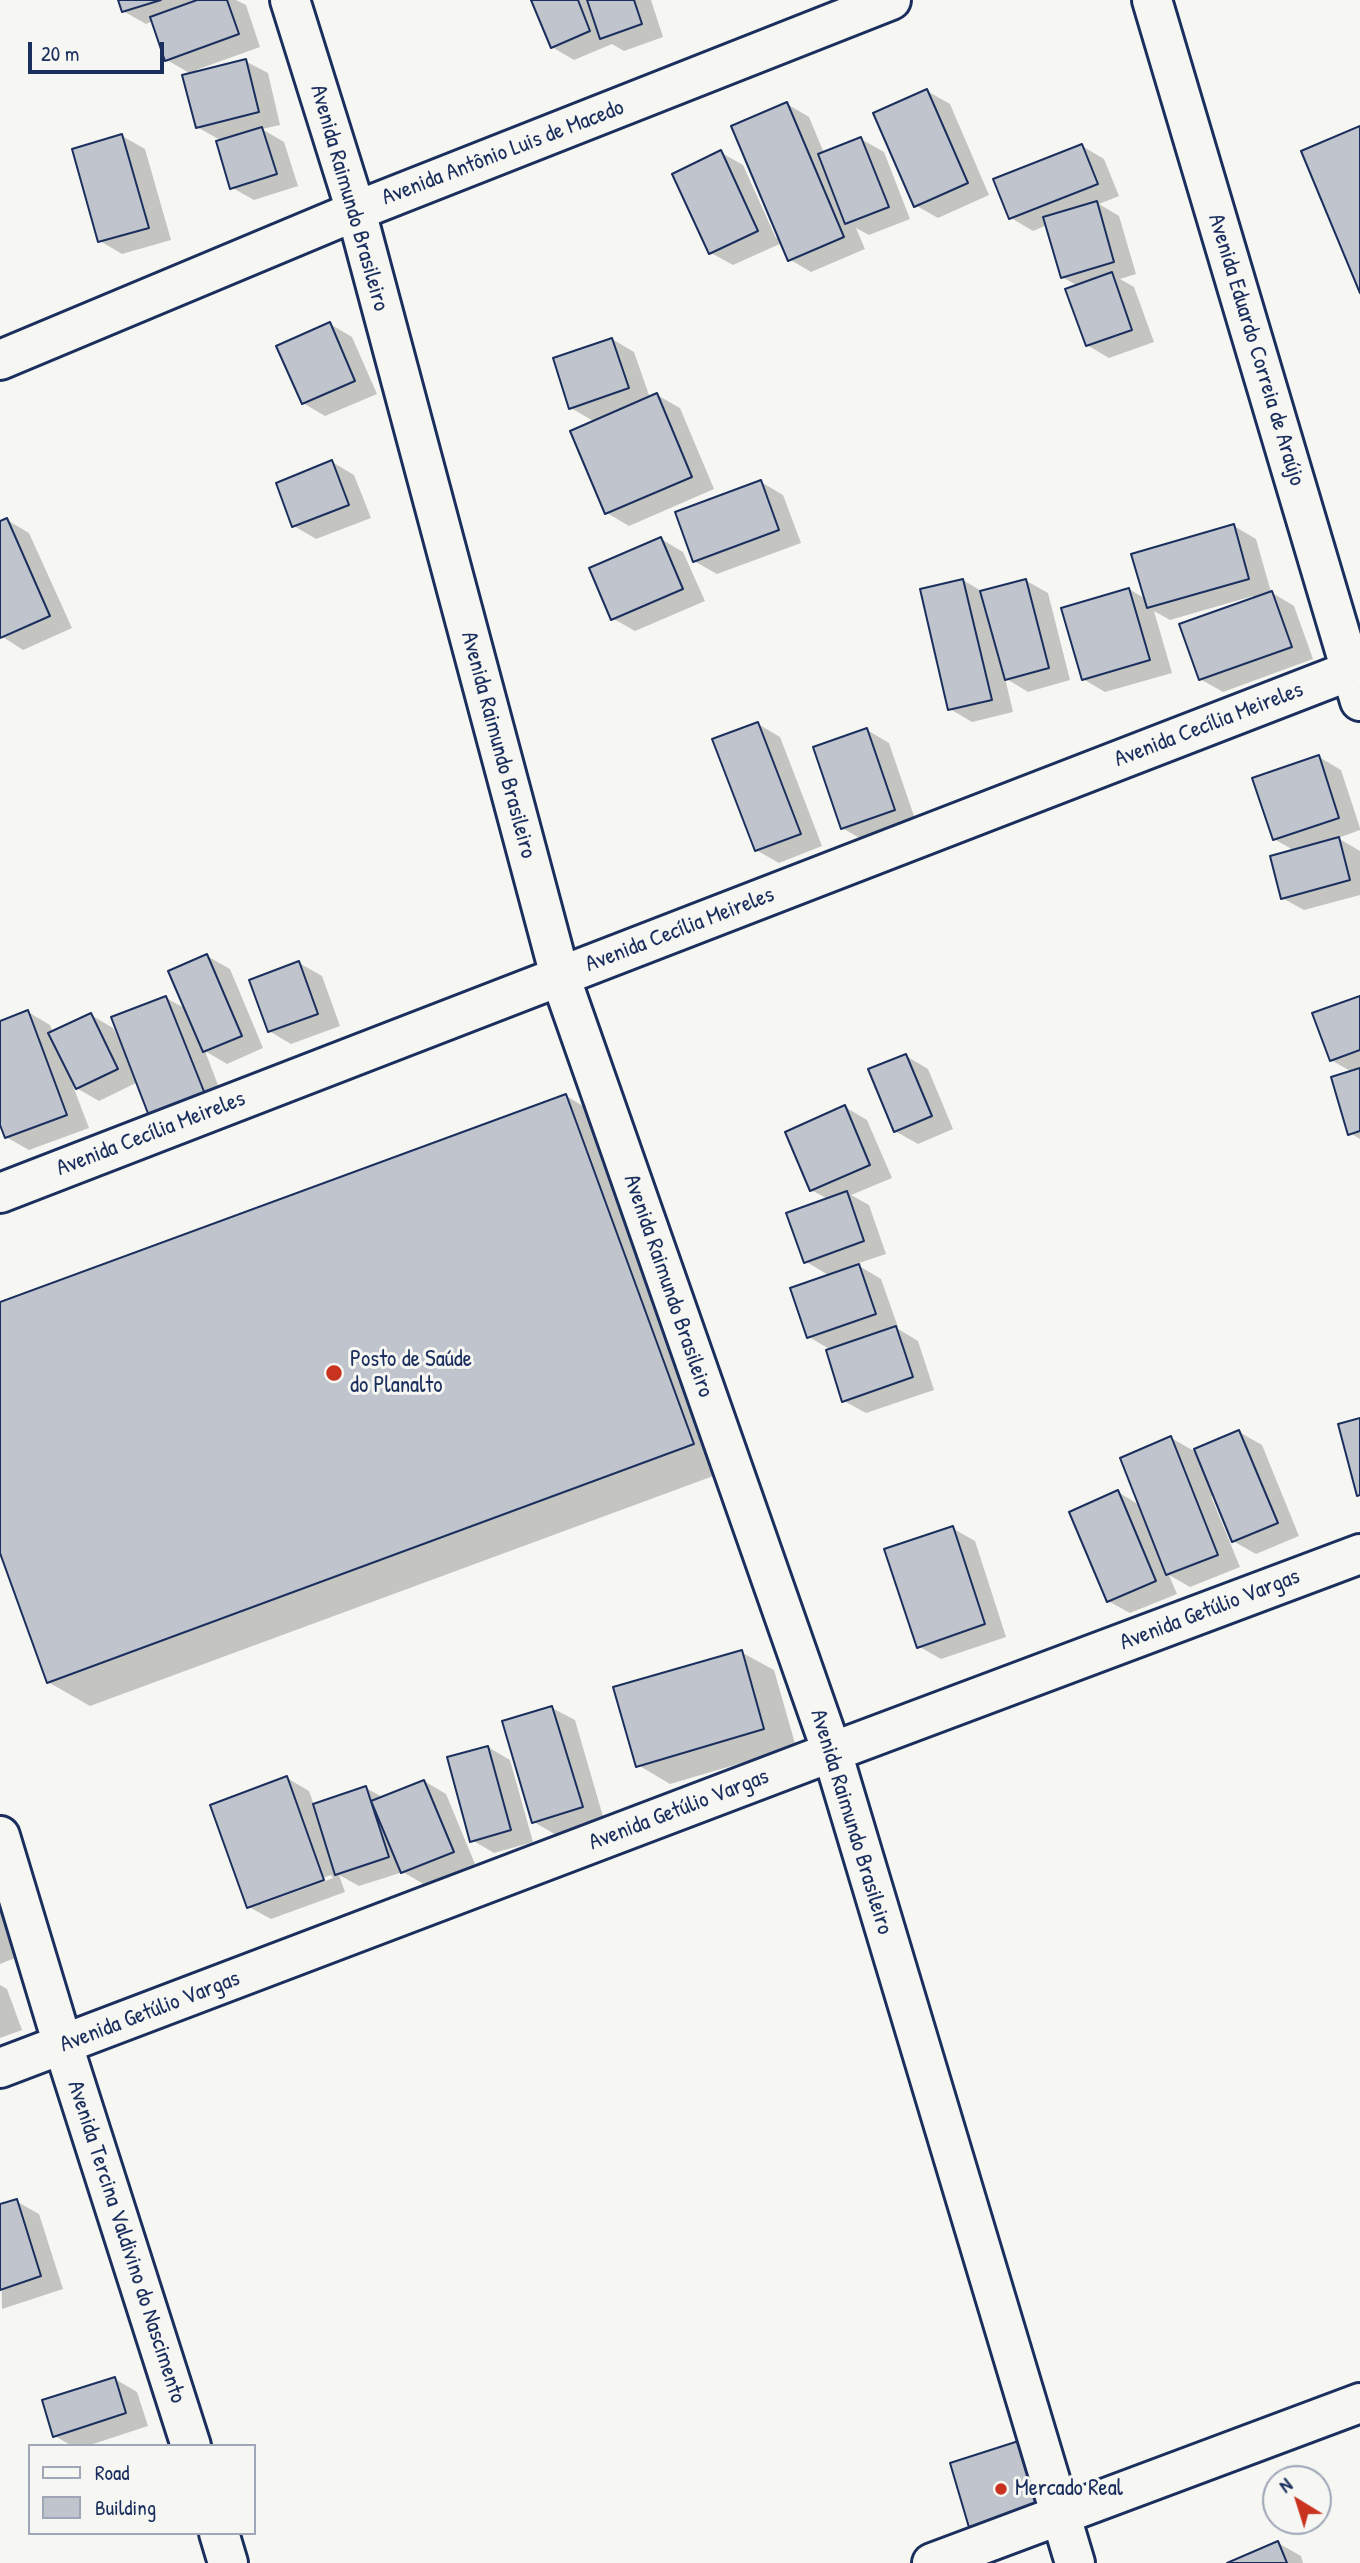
<!DOCTYPE html>
<html>
<head>
<meta charset="utf-8">
<style>
  body { margin:0 }
  #map { position:relative; width:1360px; height:2563px; overflow:hidden; background:#f6f6f2; font-family:"Patrick Hand",sans-serif }
  canvas { display:block }
  .legend { position:absolute; left:28px; top:2444px; width:228px; height:91px; box-sizing:border-box; background:#f6f6f2; border:2px solid #9ea6b7; margin:0; padding:9px 12px; list-style:none; font-size:21px; color:#1b2f5e }
  .legend li { display:flex; align-items:center; gap:14px; height:35px }
  .legend b { width:35px; border:2px solid #9ea6b7 }
  .north { position:absolute; left:1262px; top:2465px; width:70px; height:70px; box-sizing:border-box; background:#f6f6f2; border:2px solid #9ea6b7; border-radius:50%; rotate:322deg; font-size:19px; font-weight:700; line-height:28px; text-align:center; color:#1b2f5e }
  .north::after { content:''; display:block; margin:auto; width:24px; height:32px; background:#c8321e; clip-path:polygon(50% 0,100% 100%,50% 72%,0 100%) }
  .scale { position:absolute; left:28px; top:42px; width:136px; height:32px; box-sizing:border-box; border:4px solid #1b2f5e; border-top:0; padding-left:9px; font-size:21px; line-height:24px; white-space:nowrap; color:#1b2f5e; -webkit-text-stroke:5px #f6f6f2; paint-order:stroke }
</style>
</head>
<body>
<div id="map">
<canvas width="1360" height="2563"></canvas>
<ul class="legend">
<li><b style="height:9px;background:#f6f6f2"></b>Road</li>
<li><b style="height:19px;background:#c0c4cd"></b>Building</li>
</ul>
<div class="north">N</div>
<div class="scale">20 m</div>
</div>
<script>
const g = document.querySelector('canvas').getContext('2d');
g.lineJoin = 'round';
function fillPath(path, color) { g.fillStyle = color; g.fill(path, 'evenodd'); }
function stroke(path, color, width, dash) { g.strokeStyle = color; g.lineWidth = width; g.lineCap = dash ? 'butt' : 'round'; g.setLineDash(dash || []); g.stroke(path); }
function drawText(font, color, halo, rows, align = 'center') {
  g.font = font + ' "Patrick Hand",sans-serif'; g.lineWidth = 6; g.setLineDash([]); g.textBaseline = 'middle'; g.strokeStyle = halo; g.fillStyle = color; for (const [text, x, y, turn = 0] of rows) {
    g.save(); g.translate(x, y); g.rotate((+turn || 0) * Math.PI / 180); g.textAlign = isNaN(turn) ? turn : align; if (halo) g.strokeText(text, 0, 0); g.fillText(text, 0, 0); g.restore();
  }
}
fillPath(new Path2D(`
  M120,0H236L246,5L260,47L196,70L197,73L245,61L268,73L280,125L262,129L284,142L298,186L254,200L231,187L222,141L197,127L191,74L167,60L153,21L146,24L123,11Z
  M532,0H651L663,37L624,51L612,44L574,60L552,47Z
  M927,91L950,104L989,195L938,218L915,205Z
  M787,104L809,117L824,153L861,139L884,152L910,219L869,235L856,228L865,249L811,272L789,259L782,243L733,265L711,253L720,152L743,165L776,238L779,237Z
  M122,136L145,149L171,240L122,254L100,241Z
  M1082,146L1104,159L1119,196L1099,204L1119,216L1136,274L1120,279L1134,287L1154,342L1109,358L1087,345L1078,286L1062,277L1047,225L1033,231L1011,218Z
  M330,324L352,337L377,394L325,416L303,403Z
  M612,339L634,352L650,398L657,395L680,408L714,489L629,526L607,513L595,422L571,408Z
  M332,462L354,475L371,518L316,539L294,526Z
  M761,482L783,495L801,543L717,574L694,561Z
  M7,520L29,533L72,628L23,650L0,635V523Z
  M1234,526L1256,539L1271,592L1294,606L1313,659L1223,692L1200,679L1254,599L1253,596L1170,620L1154,611L1172,673L1105,692L1083,679L1129,589L1146,599Z
  M661,539L683,552L705,601L635,631L612,618Z
  M963,580L983,592L1025,580L1048,593L1070,680L1028,692L1005,678L1013,712L972,722L950,709Z
  M758,724L780,737L822,846L779,863L756,850Z
  M867,730L889,743L916,822L865,841L842,828Z
  M1319,757L1341,770L1360,828V830L1338,838L1360,851V895L1304,910L1282,898L1295,851L1274,839Z
  M207,956L230,969L263,1048L227,1064L205,1051L226,1106L138,1082L99,1101L73,1086L89,1128L29,1150L6,1137L0,1120V1023L28,1012L50,1025L53,1033L91,1015L113,1028L120,1041L166,998L186,1009Z
  M299,963L322,976L340,1026L291,1044L269,1031Z
  M1360,998V1139L1350,1133L1352,1072L1331,1060Z
  M906,1056L928,1069L953,1129L918,1144L895,1131Z
  M566,1096L607,1120L735,1468L90,1706L48,1682L0,1548V1304Z
  M845,1107L867,1120L892,1178L851,1195L869,1205L886,1254L856,1264L881,1279L898,1327H895L918,1341L934,1390L866,1413L844,1401L831,1350L809,1337L830,1276L805,1261L828,1199L811,1190Z
  M1239,1432L1262,1445L1299,1536L1256,1554L1233,1541L1215,1495L1211,1496L1240,1567L1190,1587L1169,1575L1177,1594L1130,1613L1108,1601L1118,1492L1141,1506L1171,1438L1194,1451Z
  M952,1528L975,1541L1006,1637L941,1659L918,1646Z
  M741,1652L774,1670L796,1747L670,1784L638,1765Z
  M552,1708L575,1720L604,1820L556,1835L534,1822Z
  M488,1747L510,1760L533,1842L494,1853L472,1840Z
  M287,1778L309,1791L314,1805L366,1788L384,1798L424,1781L446,1794L475,1864L425,1885L403,1872L359,1886L339,1875L345,1892L271,1919L249,1907ZM331,1875L333,1878L262,1904V1900Z
  M0,1912L3,1914L20,1956L0,1964Z
  M0,1985L7,1989L22,2030L0,2038Z
  M16,2201L39,2214L63,2289L2,2309L0,2206Z
  M115,2379L137,2392L148,2426L87,2446H72L55,2436Z
  M1278,2543L1301,2556L1303,2563H1232Z`), '#0003');
const building = new Path2D(`
  M118,0H161L122,12Z
  M197,0H227L239,34L165,61L150,17Z
  M531,0H578L590,31L551,48Z
  M587,0H634L642,24L600,39Z
  M246,59L259,112L196,128L182,75Z
  M927,89L968,183L914,207L873,113Z
  M787,102L844,237L788,261L731,126Z
  M1360,126V293L1301,151Z
  M262,127L277,174L230,189L216,141Z
  M122,134L149,228L98,242L72,149Z
  M861,137L889,207L845,224L818,154Z
  M1082,144L1098,184L1009,219L993,179Z
  M721,150L758,231L709,254L672,174Z
  M1097,201L1114,262L1061,278L1043,217Z
  M1112,272L1132,330L1086,346L1065,289Z
  M330,322L355,381L302,404L276,346Z
  M612,338L629,388L569,409L553,358Z
  M657,393L692,477L605,514L570,431Z
  M332,460L349,505L292,527L276,483Z
  M761,480L779,530L693,562L675,512Z
  M7,518L50,616L0,638V521Z
  M1234,524L1249,579L1147,608L1131,554Z
  M661,537L683,589L611,620L589,568Z
  M963,579L992,700L948,710L920,589Z
  M1026,579L1049,668L1005,680L980,591Z
  M1129,588L1150,660L1082,680L1061,608Z
  M1272,591L1292,647L1199,680L1179,624Z
  M758,722L801,834L755,851L712,739Z
  M867,728L895,810L841,829L813,747Z
  M1319,755L1339,818L1273,840L1252,778Z
  M1339,837L1350,880L1281,899L1270,856Z
  M207,954L242,1036L203,1052L168,971Z
  M299,961L318,1014L268,1032L249,980Z
  M166,996L205,1094L149,1116L111,1017Z
  M1360,996V1050L1330,1061L1312,1013Z
  M28,1010L67,1115L5,1138L0,1125V1021Z
  M91,1013L118,1069L76,1089L48,1033Z
  M906,1054L932,1116L894,1132L868,1069Z
  M1360,1068V1131L1348,1135L1331,1077Z
  M566,1094L694,1444L47,1683L0,1553V1302Z
  M845,1105L870,1165L810,1191L785,1132Z
  M847,1191L864,1241L804,1263L786,1213Z
  M859,1264L876,1314L807,1338L790,1288Z
  M896,1326L913,1377L842,1402L826,1350Z
  M1360,1418V1495L1357,1496L1338,1424Z
  M1239,1430L1278,1523L1232,1542L1194,1449Z
  M1171,1436L1218,1555L1166,1575L1120,1458Z
  M1118,1490L1156,1581L1107,1602L1069,1512Z
  M953,1526L985,1624L917,1648L884,1549Z
  M742,1650L764,1729L636,1767L613,1687Z
  M552,1706L583,1807L532,1823L502,1721Z
  M488,1746L511,1830L470,1842L447,1757Z
  M287,1776L324,1880L247,1908L210,1805Z
  M424,1780L454,1852L401,1873L371,1801Z
  M366,1786L389,1857L335,1875L313,1804Z
  M17,2199L41,2276L0,2290V2204Z
  M115,2377L126,2413L53,2437L42,2400Z
  M1028,2438L1052,2516L973,2541L950,2463Z
  M1278,2541L1287,2563H1227Z`);
fillPath(building, '#c0c4cd');
stroke(building, '#1b2f5e', 2);
const minor = new Path2D(`
  M290,0L356,211L560,976L832,1752L1075,2563
  M1152,0L1360,701
  M0,360L356,211L891,0
  M0,1193L1360,667
  M0,1836L63,2045L191,2446
  M0,2068L832,1752L1360,1554
  M219,2533L228,2563
  M932,2563L1360,2403`);
stroke(minor, '#1b2f5e', 44);
stroke(minor, '#f6f6f2', 38);
for (const [x, y, r, color] of [
  [334,1373,9,"#c8321e"],
  [1001,2489,7,"#c8321e"]
]) { const dot = new Path2D(); dot.arc(x, y, r, 0, 2 * Math.PI); g.fillStyle = color; g.fill(dot); stroke(dot, '#f6f6f2', 2.5); }
drawText('23px', '#1b2f5e', '#f6f6f2', [
  ["Avenida Antônio Luis de Macedo",503,153,-21],
  ["Avenida Raimundo Brasileiro",349,198,74],
  ["Avenida Eduardo Correia de Araújo",1256,350,73],
  ["Avenida Cecília Meireles",1209,725,-21],
  ["Avenida Raimundo Brasileiro",498,745,75],
  ["Avenida Cecília Meireles",680,930,-21],
  ["Avenida Cecília Meireles",151,1134,-21],
  ["Avenida Raimundo Brasileiro",668,1286,71],
  ["Avenida Getúlio Vargas",1210,1610,-21],
  ["Avenida Getúlio Vargas",679,1810,-21],
  ["Avenida Raimundo Brasileiro",851,1822,73],
  ["Avenida Getúlio Vargas",150,2012,-21],
  ["Avenida Tercina Valdivino do Nascimento",126,2242,72]
]);
drawText('23px', '#1b2f5e', '#f6f6f2', [
  ["Posto de Saúde",350,1360],
  ["do Planalto",350,1386],
  ["Mercado Real",1015,2489]
], 'left');
</script>
</body>
</html>
